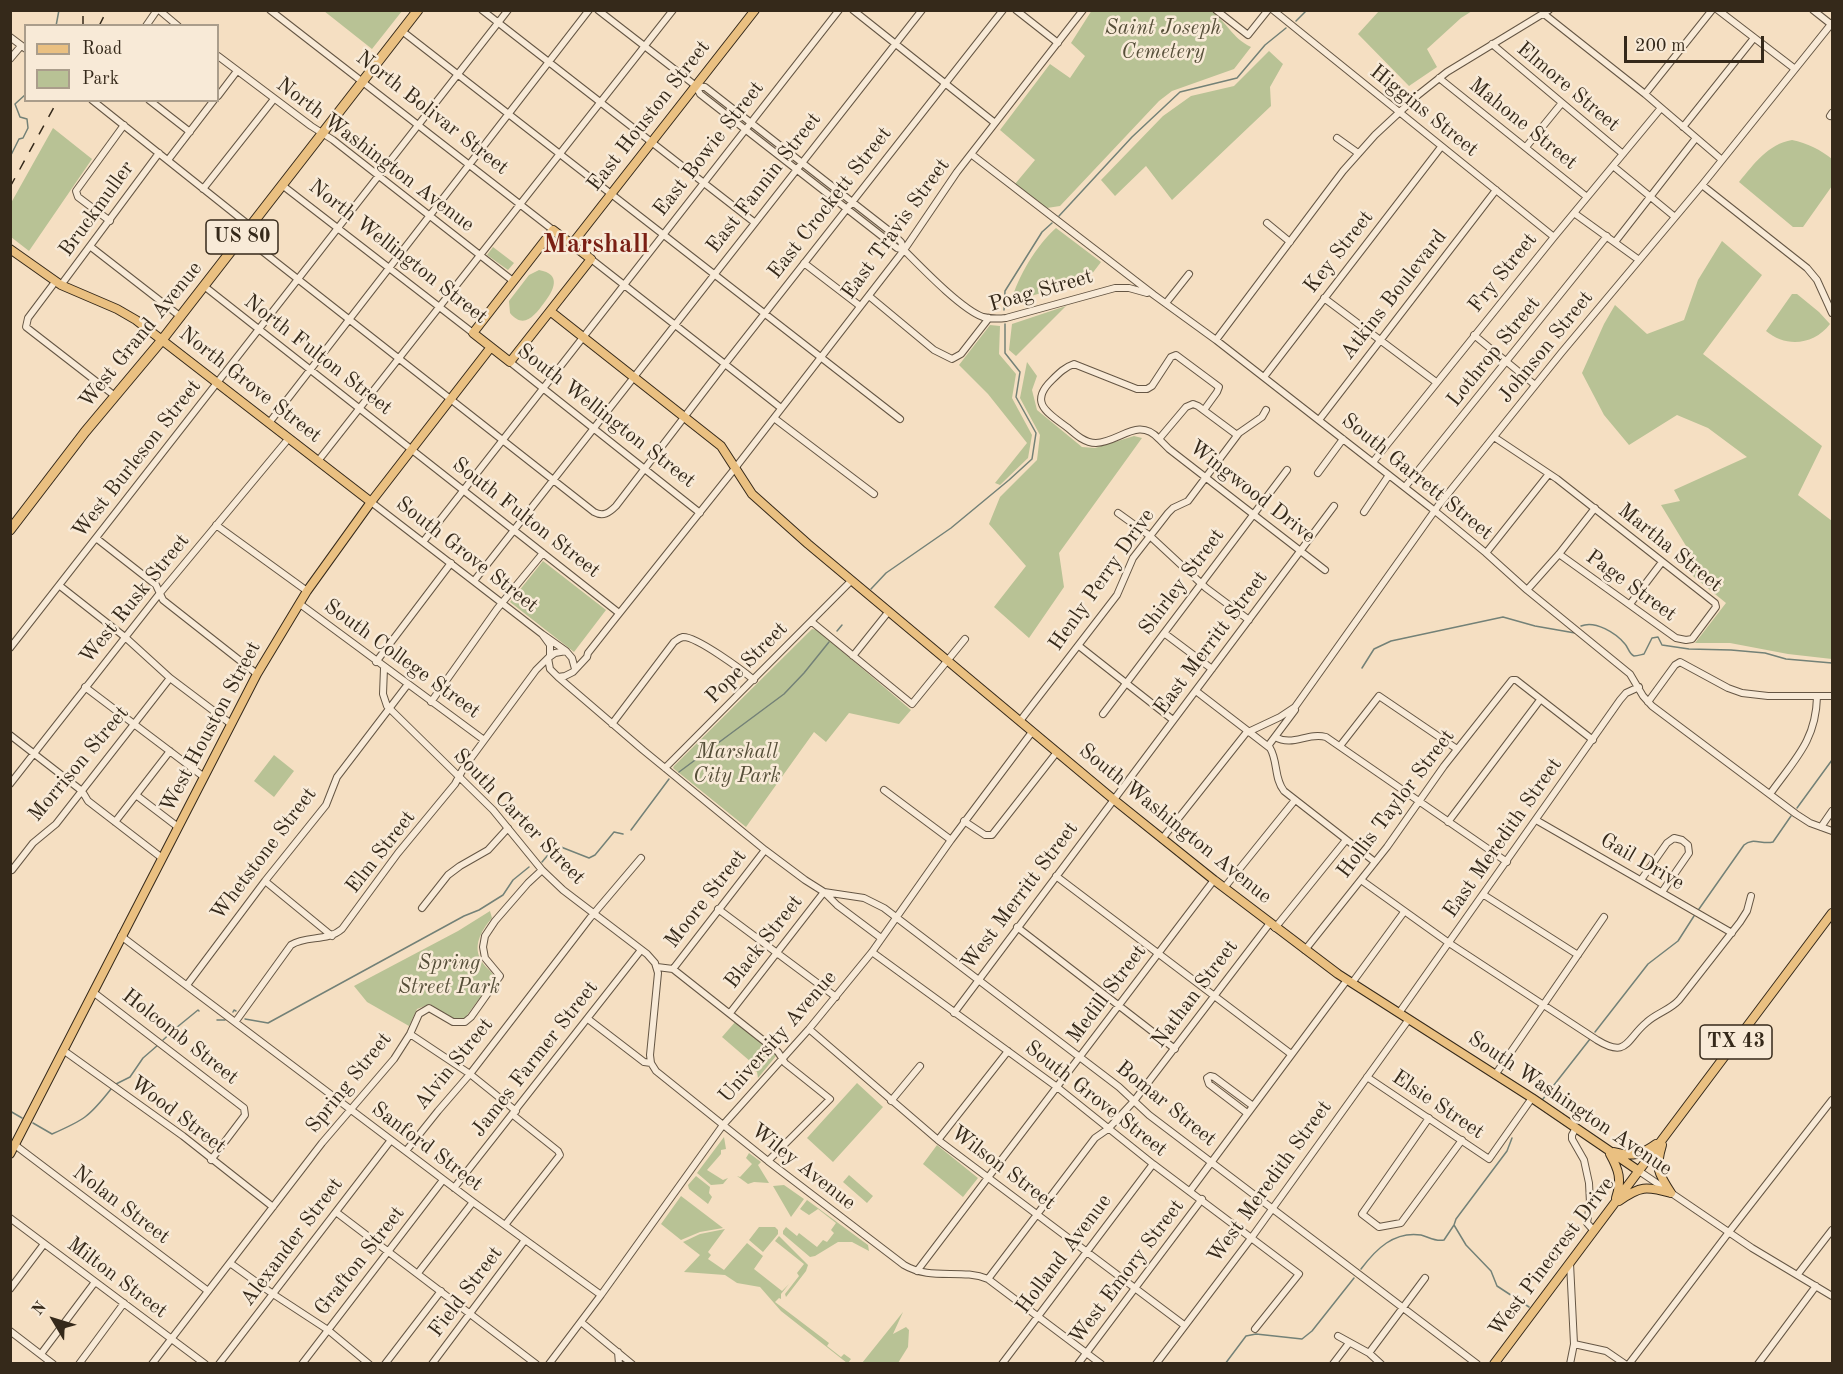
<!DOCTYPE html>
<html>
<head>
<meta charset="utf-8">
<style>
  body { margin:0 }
  #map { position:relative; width:1843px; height:1374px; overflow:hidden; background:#f5dfc2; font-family:"Old Standard TT",serif }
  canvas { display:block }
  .frame { position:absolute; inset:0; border:12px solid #35291a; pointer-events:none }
  .legend { position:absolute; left:24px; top:24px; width:195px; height:78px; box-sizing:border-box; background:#f8ead7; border:2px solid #aa9d8b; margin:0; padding:8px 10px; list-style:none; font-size:18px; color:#35291a }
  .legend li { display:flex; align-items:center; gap:12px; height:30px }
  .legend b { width:30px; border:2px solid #aa9d8b }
  .north { position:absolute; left:24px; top:1290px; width:60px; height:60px; -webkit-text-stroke:4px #f8ead7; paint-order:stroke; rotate:308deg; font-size:16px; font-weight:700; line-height:24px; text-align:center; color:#35291a }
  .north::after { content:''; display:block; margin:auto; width:21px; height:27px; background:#35291a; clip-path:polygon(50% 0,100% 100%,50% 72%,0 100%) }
  .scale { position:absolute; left:1624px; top:36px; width:140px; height:27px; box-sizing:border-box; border:3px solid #35291a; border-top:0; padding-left:8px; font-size:18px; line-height:21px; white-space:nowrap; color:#35291a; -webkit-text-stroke:4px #f8ead7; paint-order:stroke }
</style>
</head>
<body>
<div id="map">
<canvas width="1843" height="1374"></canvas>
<div class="frame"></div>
<ul class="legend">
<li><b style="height:8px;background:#eac081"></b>Road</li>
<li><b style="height:16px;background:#b8c295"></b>Park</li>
</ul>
<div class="north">N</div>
<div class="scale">200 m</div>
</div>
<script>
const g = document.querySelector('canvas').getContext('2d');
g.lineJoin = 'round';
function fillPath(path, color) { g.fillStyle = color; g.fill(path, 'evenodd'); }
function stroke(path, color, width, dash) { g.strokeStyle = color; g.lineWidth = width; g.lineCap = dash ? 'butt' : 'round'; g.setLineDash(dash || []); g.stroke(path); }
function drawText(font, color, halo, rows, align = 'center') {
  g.font = font + ' "Old Standard TT",serif'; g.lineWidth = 5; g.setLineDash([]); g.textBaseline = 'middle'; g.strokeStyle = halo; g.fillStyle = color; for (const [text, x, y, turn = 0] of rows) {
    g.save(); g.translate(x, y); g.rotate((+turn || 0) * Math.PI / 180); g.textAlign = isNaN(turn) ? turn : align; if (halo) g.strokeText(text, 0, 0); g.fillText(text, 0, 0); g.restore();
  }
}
fillPath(new Path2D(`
  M1092,10L1211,11C1227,22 1232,38 1251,47L1234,69L1172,91L1159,101L1060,206L1047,208L1015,184L1035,160L1000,130L1050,64L1070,78L1085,56L1071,43Z
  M324,11H402L372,49Z
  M1379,11V10L1472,11L1461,18L1427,49L1437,67L1409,86L1358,34Z
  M1269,51L1283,64L1270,87L1271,106L1172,200L1146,166L1115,196L1101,180L1163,116L1191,96L1234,86Z
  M53,128L92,159L29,251L11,237V203Z
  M1792,140C1807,143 1821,150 1832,159V186L1803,227H1793L1739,182C1754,164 1768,144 1792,140Z
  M1056,228L1101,262L1088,279L1011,302C1018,276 1036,246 1056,228Z
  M1722,241L1762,275L1703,354L1822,446L1798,495L1832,521V659L1788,654L1730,643H1695L1726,603L1688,572L1694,559L1661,505L1680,501L1674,490L1747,457L1708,428L1677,415L1629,445L1604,415L1582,373L1604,324L1615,305L1647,334L1684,320L1698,280Z
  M493,247L514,263L508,270L487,255Z
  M539,270C562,274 554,290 544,303C535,315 524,330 510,313L509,301L529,275Z
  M1792,294H1797L1819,312L1830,324C1814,345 1786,348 1766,331Z
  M1066,306L1016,356L1009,350L1012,324Z
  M990,325L1000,326L999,354L1016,374L1012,398L1032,435L1028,458L1000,485L995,483L1027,443L988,394L959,365Z
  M1027,362L1037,376L1032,390L1037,410L1082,447L1095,448L1134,436L1142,438L1059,553L1064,587L1029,638L994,607L1026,566L989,524L1000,497L1037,460L1040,435L1020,398Z
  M543,561L606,610L574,652L510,602Z
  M812,629L817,630L911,710L899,724L849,713L826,742L814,732L746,827L673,768L674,766Z
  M274,755L294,771L274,797L254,781Z
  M490,911L492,918C483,928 473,944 480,958C483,966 491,970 495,977L465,1018L454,1019L430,1004L417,1009L409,1026L367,1002L354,986L458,931Z
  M736,1021L775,1053L776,1056L758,1078L757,1072L750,1068L751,1062L722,1037Z
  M857,1083L883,1107L833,1162L807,1138Z
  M724,1137L726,1149L721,1150V1154L707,1170L723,1180L728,1178L723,1184L711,1185L697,1173Z
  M937,1145L978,1178L963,1197L923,1164Z
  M749,1153L761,1162L758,1165L769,1183L754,1182L748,1184L737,1176L740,1177L752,1164L746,1158Z
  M849,1175L873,1196L867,1203L843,1182Z
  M696,1176L710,1187L709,1193L712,1197L708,1204L689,1189L688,1185Z
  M784,1185L804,1199L791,1217L773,1186Z
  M681,1196L723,1228L700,1232L681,1240L661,1224Z
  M807,1200L868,1245L869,1251L852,1242H838L815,1256L810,1257L783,1234V1231L786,1227L797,1236L799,1233L817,1247L823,1240L827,1242L834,1233L831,1230L836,1223L818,1209L809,1215L800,1209Z
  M759,1227H775L778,1230V1234L763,1252L749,1240Z
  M725,1229L708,1252L711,1255L708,1259L724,1270L747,1243L763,1256L754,1269L782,1291L789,1284L781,1294V1299L779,1298L775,1302L829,1343L827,1346L841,1357L844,1354L851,1359L848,1363H847L781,1311L760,1287L737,1283L725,1275L684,1272L700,1255L683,1242L700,1234Z
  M779,1236L808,1265L806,1271L786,1297L785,1294L799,1276L797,1273L804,1264L775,1241Z
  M903,1312L893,1334L906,1327L909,1330L908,1347L898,1363H862Z`), '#b8c295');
stroke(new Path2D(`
  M1296,21L1307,10
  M56,26L59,10
  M10,157L19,139L23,138L28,128L27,119L20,117L15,104L26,94
  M1059,216L1132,137L1180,92L1237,78L1265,45L1286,28
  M1004,310L1005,291L1042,232L1052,223
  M871,589L886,573L951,528L1009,480L1032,459L1036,433L1016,397L1020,372L1005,353V324
  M1581,626C1595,620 1616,633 1625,644C1628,647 1629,654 1634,656C1637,656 1640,655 1644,654L1652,638L1658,637L1662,645L1689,649L1731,650L1765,653L1786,659L1832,663
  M837,631L842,625
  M1362,668L1374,649L1391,641L1503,617L1535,626L1575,633
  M679,772L784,694L804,673L829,642
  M1797,808L1832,760
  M631,830L669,779
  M542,862L553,849L561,847L589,858L595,855L614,832L623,834
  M1699,909L1744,845C1753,837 1762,845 1773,842L1791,816
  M233,1012L234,1010L236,1011
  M245,1019L268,1023L464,916L479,910L503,895L513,880L529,867
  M217,1020H225
  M1595,1032L1648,964L1678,941L1694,916
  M163,1040L176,1028L198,1010L199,1011
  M116,1084L130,1077L143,1058L158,1045
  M1543,1099L1590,1039
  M10,1111L22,1118
  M33,1123L52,1134C84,1120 89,1117 111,1089
  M1512,1138L1507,1151L1456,1219L1454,1225L1466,1245L1491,1271L1497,1286L1529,1307
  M1361,1269C1376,1249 1394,1231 1421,1235C1429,1237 1435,1242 1444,1240L1454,1225
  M1225,1364L1246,1336L1256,1334L1302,1339L1312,1331L1354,1278`), '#738177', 1.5);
const minor = new Path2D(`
  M159,10L178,26
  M270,10L553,230
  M482,10L754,222
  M598,10L696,86L700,94L897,248L904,250C921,267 961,309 983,317C991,319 998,319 1006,318L1115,288H1129L1147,293
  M853,10L995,123
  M1016,10L1058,43
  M1216,10L1248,35L1268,10
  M1273,10L1554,237
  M1718,10L1795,69
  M1813,10L1832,25
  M1544,14L1645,94L1722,160
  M146,26L157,10
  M402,31L900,419
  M10,37L26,49
  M1492,44L1623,154
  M218,56L311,126L333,140L513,281
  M10,59L21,46
  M1439,78L1587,197
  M696,86L705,87L892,233L901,242L904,250
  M1645,94L1712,10
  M218,96L237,71
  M92,100L250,226
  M149,100L190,132
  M1830,116L1832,113
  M1683,127L1754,38
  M1337,138L1358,153
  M1526,147L1561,104
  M971,154L1154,295L1216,340L1435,511L1486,553L1527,590L1630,674L1643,696L1652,706L1796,814L1810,823L1832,831
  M168,160L214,100
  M1613,166L1675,217
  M282,185L473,333
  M1702,185L1807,268L1817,280L1832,313
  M203,189L274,99
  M1574,213L1639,260
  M110,221L78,197L76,191L124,125
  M1267,223L1290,242
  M243,236L594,512C603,517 609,513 616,506L725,364L1003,10
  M1615,242L1696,138
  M91,247L181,317
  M591,259L781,408
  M804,263L860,306
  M55,282L28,318L26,327L115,396
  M61,285L159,153
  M204,286L619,613
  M869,296L934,350L952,359L961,354L989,318
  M1324,298L1436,382
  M1166,303L1189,274
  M1474,335L1535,385
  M1216,340L1343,171L1375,135L1418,95L1447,72L1549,10
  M510,362L700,513
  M1264,377L1441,147
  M1204,410L1217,392L1219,387L1176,355L1171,357L1152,386L1147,389H1137L1074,364C1065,367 1059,373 1052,380C1028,403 1048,413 1068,428C1076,435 1085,443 1096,443C1120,442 1138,416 1159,439L1186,407L1193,404L1198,406L1237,435
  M774,418L874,494
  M1319,420L1496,190
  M269,423L589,10
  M1494,437L1557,479L1715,603L1716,607L1692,639L1686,640L1676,638L1559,554
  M1159,439L1169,449L1325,570
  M318,461L673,10
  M1373,462L1554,237L1661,108
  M1318,473L1343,439
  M1405,487L1607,236
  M371,502L542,634
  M1364,512L1389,475
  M1118,513L1150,536L1206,588L1249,620
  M216,525L307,591
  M96,538L156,585L163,600L257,674
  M423,542L839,10
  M1486,553L1548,475
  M474,581L922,10
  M60,586L125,637L170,678L231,724
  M1527,590L1559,554L1595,508
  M300,604L484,740
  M1630,604L1662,562
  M812,622L912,704L965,639
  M1164,633L1212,669
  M1079,646L1173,720
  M10,648L508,10
  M550,655V645L542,634L566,651
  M853,656L889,611
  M376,662L451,563
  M384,668L383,694L387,706L493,810L542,870L563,890L647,954L655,963L658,973L650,1055L651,1063L656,1071L768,1161L904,1265C931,1281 961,1268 988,1279L1101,1364
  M575,669L572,658L566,651L555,653L548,658L550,669L558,677L565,676L573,672L587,657L588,653L614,620L736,467L904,250L957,172L1083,10
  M558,677L643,750L765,850L805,880L824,892L837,905L881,938
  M85,687L204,777
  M1196,691L1270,748C1278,761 1274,779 1284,791L1375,862
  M431,702L497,609L543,553
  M1648,702L1675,665L1680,662L1728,688L1742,693L1768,696H1832
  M1103,714L1287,470
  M1020,721L1117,595L1133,558L1168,513L1173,508L1188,501L1239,433L1262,417L1266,410
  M612,724L674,642C677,640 679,638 683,637C696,636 742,670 754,680
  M10,735L82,791L88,801L162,858
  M1275,737C1293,747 1307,732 1326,737L1507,862
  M1268,746L1295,710
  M1340,746L1379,696L1457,749
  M665,768L851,581
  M10,784L160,593L289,438
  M884,790L951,840
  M1770,794C1794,760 1816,741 1817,697
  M136,795L178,827
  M1536,820L1732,933
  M964,821L985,835H992L1057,752
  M115,822L170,751
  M1448,822L1540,700
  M1821,827L1832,811
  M1162,839L1246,733L1280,717L1295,707L1438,506L1562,352L1702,185L1832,23
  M12,870L33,843L56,824L170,678
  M1056,876L1291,1054
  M1361,880L1449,943L1597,1040C1628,1059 1626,1039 1647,1022C1657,1013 1670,1010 1679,1000L1740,922L1747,911L1751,896
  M1641,880L1667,843L1674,838L1682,840L1688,845L1689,853L1662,892
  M265,881L332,936
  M1224,888L1295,800
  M824,892L864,898L884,908L1119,1087L1149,1115L1477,1364
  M1484,895L1578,955
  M422,908L448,875L460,866L488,850L508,828
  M718,909L836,997
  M1017,927L1175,1049
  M1275,928L1346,840
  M121,936L473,1202L601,1295
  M1305,950L1387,847L1444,766L1512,680H1516L1593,740
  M872,952L1057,1087L1153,1164L1299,1274L1255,1329
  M657,967L673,969L778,1052L785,1063L830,1099L768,1161
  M673,969L765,850
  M1352,983L1404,912
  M187,985L265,881L326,805L337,777L408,684
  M93,992L244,1108L245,1115L211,1160
  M730,1013L824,892
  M954,1013L1334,506
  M1399,1013L1620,700L1626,693L1639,687
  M588,1019L644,1062L651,1063
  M236,1021L291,945C307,935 327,942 342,929L398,853L455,784L463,769L536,670L548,658
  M809,1029L938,1140L1184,1325
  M410,1034L470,1074L516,1111
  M63,1050L183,1136L273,1207
  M1495,1075L1604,917
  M1367,1077L1489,1159L1532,1098
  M891,1101L920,1066
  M1247,1113L1209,1084L1207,1078L1210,1076L1214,1077L1253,1106
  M1429,1118L1362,1214L1379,1227L1401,1223L1462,1140
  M1576,1128L1572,1135V1139L1584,1160L1589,1183L1590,1203L1587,1223L1594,1231
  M938,1140L1008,1051
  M15,1145L208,1291
  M406,1151L438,1111L470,1074L590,918L641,858
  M1639,1171L1752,1248L1832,1296
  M454,1188L641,950
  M1190,1191L1347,980
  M336,1212L536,1364
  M10,1218L205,1364
  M505,1225L560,1155L558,1151L513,1115
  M230,1263L273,1294L328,1330L369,1364
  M917,1271L1214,880
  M418,1273L473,1202
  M1798,1274L1832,1230
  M988,1279L1095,1138L1108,1129L1134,1101L1270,923
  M10,1289L44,1244
  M581,1322L632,1364
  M10,1331L53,1364
  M1338,1336L1369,1353L1381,1364
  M1574,1344L1606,1351L1625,1364
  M618,1352L619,1364
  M1369,1353L1425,1278
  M41,1354L95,1282
  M79,1364L124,1303
  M152,1364L322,1143L394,1059L410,1034L419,1014L429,1008L453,1022H465L471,1017L500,976L485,958L483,947L485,936L495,921L528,883L542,870
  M219,1364L391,1140
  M302,1364L443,1180
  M385,1364L441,1291
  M432,1364L525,1240
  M549,1364L601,1295L723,1125L809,1029L872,952L951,840L1032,732
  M1002,1364L1153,1164
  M1078,1364L1202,1199
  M1156,1364L1252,1237L1409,1019
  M1333,1364L1349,1343
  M1570,1364L1574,1344L1570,1263
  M1629,1364L1729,1232L1832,1100
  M1758,1364L1816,1286`);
const major = new Path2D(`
  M553,230L591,259L510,362L473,333Z
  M572,244L755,10
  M10,249L61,285L117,309L136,320L371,502
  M550,311L721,446L752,494L808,544L1113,799L1214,880L1338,974L1532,1098L1639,1171
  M1662,1145C1655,1168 1658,1173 1671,1193
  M1614,1152C1632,1157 1641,1155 1656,1144
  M10,1154L257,674L307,591L371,502L491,347
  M1610,1154C1619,1170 1622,1180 1616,1198
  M1619,1201C1640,1186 1646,1186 1671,1193
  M1494,1364L1832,913`);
const highway = new Path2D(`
  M10,530L85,432L162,340L418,10`);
stroke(minor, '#655644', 8);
stroke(major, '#35291a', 10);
stroke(highway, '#35291a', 11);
stroke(minor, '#f8ead7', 6);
stroke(major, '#eac081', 8);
stroke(highway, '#eac081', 9);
stroke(new Path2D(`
  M83,26V10
  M99,26L107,10
  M10,187L58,100`), '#35291a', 1.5, [10, 10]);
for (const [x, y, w] of [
  [242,237,72],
  [1736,1042,72]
]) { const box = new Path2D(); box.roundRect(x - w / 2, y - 17, w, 34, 4.5); g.fillStyle = '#f8ead7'; g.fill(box); stroke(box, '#35291a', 1.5); }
drawText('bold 20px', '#35291a', null, [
  ["US 80",242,237],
  ["TX 43",1736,1042]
]);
drawText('italic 21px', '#564f39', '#f8ead7', [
  ["Saint Joseph",1163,28],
  ["Cemetery",1163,52],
  ["Marshall",737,752],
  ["City Park",737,776],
  ["Spring",449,963],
  ["Street Park",449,987]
]);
drawText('21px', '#35291a', '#f8ead7', [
  ["Elmore Street",1568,87,40],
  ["Higgins Street",1424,111,39],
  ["North Bolivar Street",432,113,38],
  ["East Houston Street",649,116,-52],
  ["Mahone Street",1523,124,39],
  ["East Bowie Street",709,149,-52],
  ["North Washington Avenue",375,155,37],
  ["East Fannin Street",764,183,-52],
  ["East Crockett Street",830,203,-52],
  ["Bruckmuller",97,209,-54],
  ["East Travis Street",896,229,-54],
  ["North Wellington Street",398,252,38],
  ["Key Street",1339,252,-52],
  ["Fry Street",1503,273,-51],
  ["Poag Street",1041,291,-16],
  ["Atkins Boulevard",1394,295,-52],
  ["West Grand Avenue",141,335,-51],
  ["Johnson Street",1546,347,-51],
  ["Lothrop Street",1494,352,-51],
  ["North Fulton Street",318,355,38],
  ["North Grove Street",250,385,38],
  ["South Wellington Street",606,416,38],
  ["West Burleson Street",137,459,-52],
  ["South Garrett Street",1417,477,39],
  ["Wingwood Drive",1252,492,38],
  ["South Fulton Street",526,518,38],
  ["Martha Street",1670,548,39],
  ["South Grove Street",467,555,38],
  ["Henly Perry Drive",1102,580,-55],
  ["Shirley Street",1182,582,-53],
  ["Page Street",1631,586,36],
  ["West Rusk Street",135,599,-51],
  ["East Merritt Street",1211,643,-53],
  ["South College Street",402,659,36],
  ["Pope Street",747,663,-45],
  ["West Houston Street",211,727,-62],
  ["Morrison Street",79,764,-50],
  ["Hollis Taylor Street",1396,804,-53],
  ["South Carter Street",519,817,46],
  ["South Washington Avenue",1175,824,39],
  ["East Meredith Street",1503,838,-55],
  ["Elm Street",381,852,-52],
  ["Whetstone Street",264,854,-53],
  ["Gail Drive",1642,862,30],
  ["West Merritt Street",1020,896,-53],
  ["Moore Street",706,899,-52],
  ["Black Street",764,942,-52],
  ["Medill Street",1107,994,-53],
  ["Nathan Street",1195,994,-53],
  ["Holcomb Street",180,1037,38],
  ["University Avenue",778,1037,-49],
  ["James Farmer Street",535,1059,-52],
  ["Alvin Street",454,1064,-51],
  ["Spring Street",349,1083,-51],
  ["South Grove Street",1096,1099,38],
  ["Bomar Street",1166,1104,39],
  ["South Washington Avenue",1570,1104,34],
  ["Elsie Street",1438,1105,34],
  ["Wood Street",178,1115,37],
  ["Sanford Street",427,1147,37],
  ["Wiley Avenue",803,1167,38],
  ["Wilson Street",1003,1168,37],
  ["West Meredith Street",1270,1182,-54],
  ["Nolan Street",121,1205,37],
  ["Alexander Street",292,1242,-53],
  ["Holland Avenue",1064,1254,-53],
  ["West Pinecrest Drive",1552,1257,-53],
  ["Grafton Street",360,1261,-52],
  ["West Emory Street",1127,1272,-53],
  ["Milton Street",117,1278,37],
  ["Field Street",466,1292,-53]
]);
drawText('bold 27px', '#7a1f14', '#f8ead7', [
  ["Marshall",596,245]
]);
</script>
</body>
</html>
